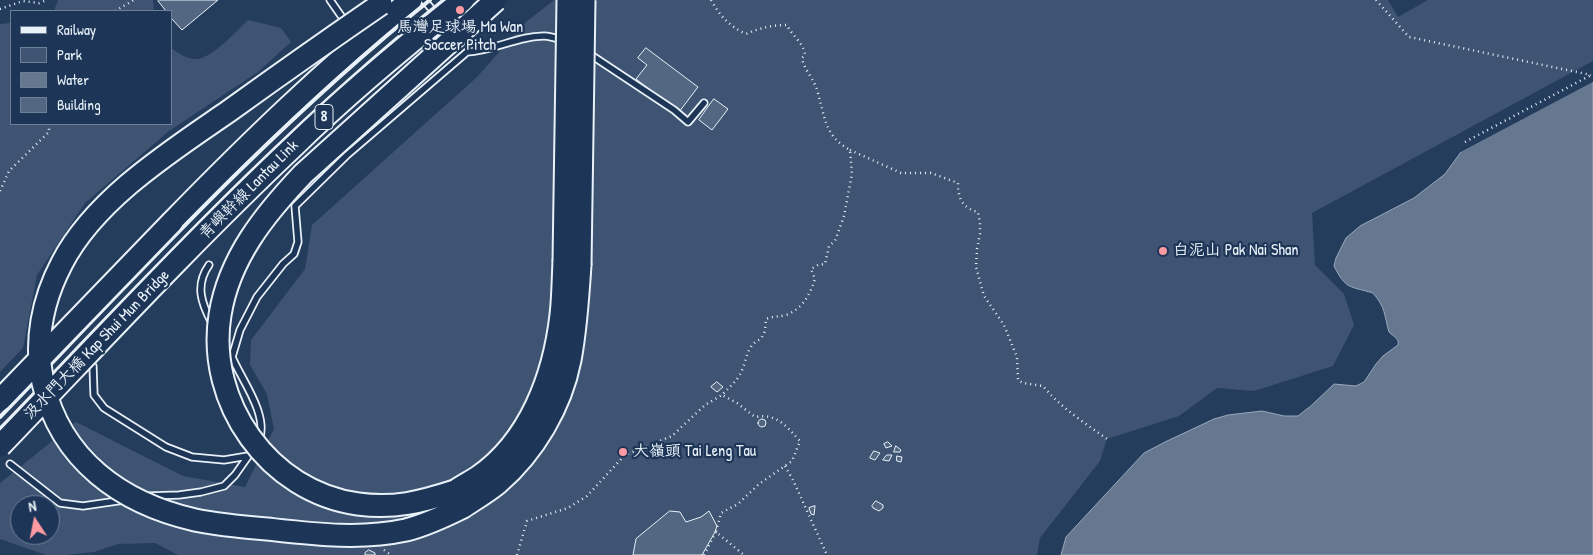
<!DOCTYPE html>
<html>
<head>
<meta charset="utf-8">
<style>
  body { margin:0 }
  #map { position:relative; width:1593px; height:555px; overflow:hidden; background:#253d5d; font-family:"Patrick Hand",sans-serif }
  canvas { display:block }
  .legend { position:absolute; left:10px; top:10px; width:162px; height:115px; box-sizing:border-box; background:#1d3557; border:1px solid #6e8097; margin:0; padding:6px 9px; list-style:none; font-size:15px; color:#e8f1f8 }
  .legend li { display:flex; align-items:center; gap:10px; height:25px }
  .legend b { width:25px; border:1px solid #6e8097 }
  .north { position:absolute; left:10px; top:495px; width:50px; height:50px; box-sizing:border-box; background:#1d3557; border:1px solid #6e8097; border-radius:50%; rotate:349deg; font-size:14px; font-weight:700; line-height:20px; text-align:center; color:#e8f1f8 }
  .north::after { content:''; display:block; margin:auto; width:18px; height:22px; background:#ff9aa2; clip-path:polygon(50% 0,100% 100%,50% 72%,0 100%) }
</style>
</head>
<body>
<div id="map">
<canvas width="1593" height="555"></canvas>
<ul class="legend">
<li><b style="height:6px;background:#e8f1f8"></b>Railway</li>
<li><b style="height:14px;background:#3e5472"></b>Park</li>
<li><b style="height:14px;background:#657890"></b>Water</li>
<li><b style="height:14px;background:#536782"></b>Building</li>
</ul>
<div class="north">N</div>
</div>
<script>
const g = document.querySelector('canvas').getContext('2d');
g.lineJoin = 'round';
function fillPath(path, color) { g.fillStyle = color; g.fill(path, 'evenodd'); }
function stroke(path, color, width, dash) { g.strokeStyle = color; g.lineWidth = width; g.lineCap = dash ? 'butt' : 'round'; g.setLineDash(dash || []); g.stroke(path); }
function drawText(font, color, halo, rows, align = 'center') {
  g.font = font + ' "Patrick Hand","LXGW WenKai TC",sans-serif'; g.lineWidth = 4.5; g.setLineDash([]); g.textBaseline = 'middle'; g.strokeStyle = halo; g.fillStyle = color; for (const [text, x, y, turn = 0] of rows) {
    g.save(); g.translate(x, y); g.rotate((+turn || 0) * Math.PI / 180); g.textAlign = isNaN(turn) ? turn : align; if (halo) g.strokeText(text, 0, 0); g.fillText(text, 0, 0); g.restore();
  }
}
fillPath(new Path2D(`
  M58,0H153L154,11H54Z
  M554,0H1388L1398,17L1428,0H1593V61L1312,213L1315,265L1344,294L1354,325L1333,366L1254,391L1217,388L1179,416L1107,439L1100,461L1040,538L1037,555H178L155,543L118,544L94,552L66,555H46L0,539V483L76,422L183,476L245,487L274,429L267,394L250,365L251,340L305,269L312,225L477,77L526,22ZM20,505H50V535H20Z
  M248,20L281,28L291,42L258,72L169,131L85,203L37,275L23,348L0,372V24L11,23V124H171V48C178,53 188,60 197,59C212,58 237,31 248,20Z`), '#3e5472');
const water = new Path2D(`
  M1593,82V555H1061L1066,537L1144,453L1165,442L1214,419L1228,415L1262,411L1284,416H1298L1312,405L1334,384L1356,386L1364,382L1376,364L1383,356L1398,345C1400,339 1393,336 1389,332C1384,315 1386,308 1373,293C1350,286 1346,290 1334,266L1336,258L1346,238L1360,226L1414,198L1445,174L1461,152Z`);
fillPath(water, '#657890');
stroke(water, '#99a8ba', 1);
fillPath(new Path2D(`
  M1593,80V82L1461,152L1460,150Z`), '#253d5d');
const building = new Path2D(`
  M159,0H218L182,30L171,18V11H166L158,1Z
  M646,48L698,87L679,112L636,79L647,65L638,58Z
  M714,99L728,109L712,130L699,120Z
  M717,382L723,387L717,392L711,387Z
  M758 423a4 4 0 1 1 8 0a4 4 0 1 1-8 0Z
  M888,442L892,446L886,448L884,444Z
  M896,446L901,450L900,452H894Z
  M874,451L880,453L875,460L870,458Z
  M887,455H892L889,461L883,460Z
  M897,456L902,457L901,462L897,461Z
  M876,501L883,505V508L879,511L873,508L872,506Z
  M815,506L814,515L811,514L809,508Z
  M670,511L680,512L686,522L701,517L709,511L717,526L715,532L702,555H633L636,539Z
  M369,550L375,553V555H365V553Z`);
fillPath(building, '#536782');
stroke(building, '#e8f1f8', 1);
const lane = new Path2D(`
  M330,0L346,23
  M424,0L452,33
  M588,53L674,110L688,122L704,103
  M209,265C195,285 201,303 212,323
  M93,366L94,395L104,408L166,447L192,457L224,460L248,456
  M259,440C269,415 241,379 232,357L240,330L257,297L283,264L294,254L298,242L295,206L347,155L467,52C494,51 517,36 544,36C551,36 558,39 564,41
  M10,464L60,503L83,506L124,500
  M148,496L179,495L201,492L224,486L235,475L254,448`);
const highway = new Path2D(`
  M172,222C248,144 326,68 411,0
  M455,491C462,486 470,482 478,477C530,441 554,376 561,315C563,298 563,280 564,262
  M463,507C475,499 487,492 498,483C534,452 561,406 570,360C576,328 578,297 580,265`);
stroke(lane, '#e8f1f8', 9);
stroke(highway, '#e8f1f8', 25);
stroke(new Path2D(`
  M711,0C720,16 729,26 746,34C760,28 772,25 787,25C792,36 804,43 805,55L802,58C804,70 814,79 817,90C825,116 824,136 850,150L852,174L844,216L835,241L829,246L825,264L818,265L811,269L815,279C810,295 802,309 786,315C779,317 774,316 766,319L765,331L761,339C745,345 747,364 739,376C734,384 728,388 722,395L737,403L755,417C777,413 786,426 800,441L792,461L759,484L738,504L721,513L716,532L744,555
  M1376,0L1409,37L1591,75
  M0,9L23,1L39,3L47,0
  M115,11L134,0
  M1465,142L1593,74
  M850,150L901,173H931L958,183C958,198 962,208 978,212L980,223V234L977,249L976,267L984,296L1004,325L1017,357L1018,380L1023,383L1043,386C1061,408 1085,423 1107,439
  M0,191L9,171L49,132V124
  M785,466L793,480L827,555
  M384,550L391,555
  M517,555L527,521L568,508L587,496L625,455L672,436L705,405L722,395
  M704,555L716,532`), '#e8f1f8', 2.5, [1, 4]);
stroke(lane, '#1d3557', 5.5);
stroke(highway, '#1d3557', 21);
stroke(new Path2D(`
  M0,417C139,273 274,125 430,0
  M0,429C143,281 282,129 444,0`), '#e8f1f8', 4);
const highwayBridge = new Path2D(`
  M381,4C330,39 279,75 229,111C171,151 95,199 62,263C43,299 34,341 43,383C61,460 121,503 195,520C219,525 243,527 267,529C313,534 360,540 406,530C426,525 445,516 463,507
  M564,262L568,0
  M580,265L584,0
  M0,400L172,222
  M0,446C97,345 192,242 294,146C347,94 405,46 463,0
  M455,491C421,502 394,509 358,504C269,492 206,402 220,315C229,258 265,214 303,174L496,0`);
stroke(highwayBridge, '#e8f1f8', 25, []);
stroke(highwayBridge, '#1d3557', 21);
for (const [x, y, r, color] of [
  [460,10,5,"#ff9aa2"],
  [1163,251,5,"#ff9aa2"],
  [623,452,5,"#ff9aa2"]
]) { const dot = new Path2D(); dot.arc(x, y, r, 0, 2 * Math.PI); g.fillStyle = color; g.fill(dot); stroke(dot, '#1d3557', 2); }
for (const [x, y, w] of [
  [324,117,18]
]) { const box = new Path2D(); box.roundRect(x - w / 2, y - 12.5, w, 25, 4); g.fillStyle = '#1d3557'; g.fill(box); stroke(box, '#e8f1f8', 1); }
drawText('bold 15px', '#e8f1f8', null, [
  ["8",324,117]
]);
drawText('16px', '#e8f1f8', '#1d3557', [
  ["馬灣足球場 Ma Wan",460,28,"center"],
  ["Soccer Pitch",460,46,"center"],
  ["白泥山 Pak Nai Shan",1173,251],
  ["大嶺頭 Tai Leng Tau",633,452]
], 'left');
drawText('16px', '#e8f1f8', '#1d3557', [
  ["青嶼幹線 Lantau Link",249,190,-45],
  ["汲水門大橋 Kap Shui Mun Bridge",97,345,-46]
]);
</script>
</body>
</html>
